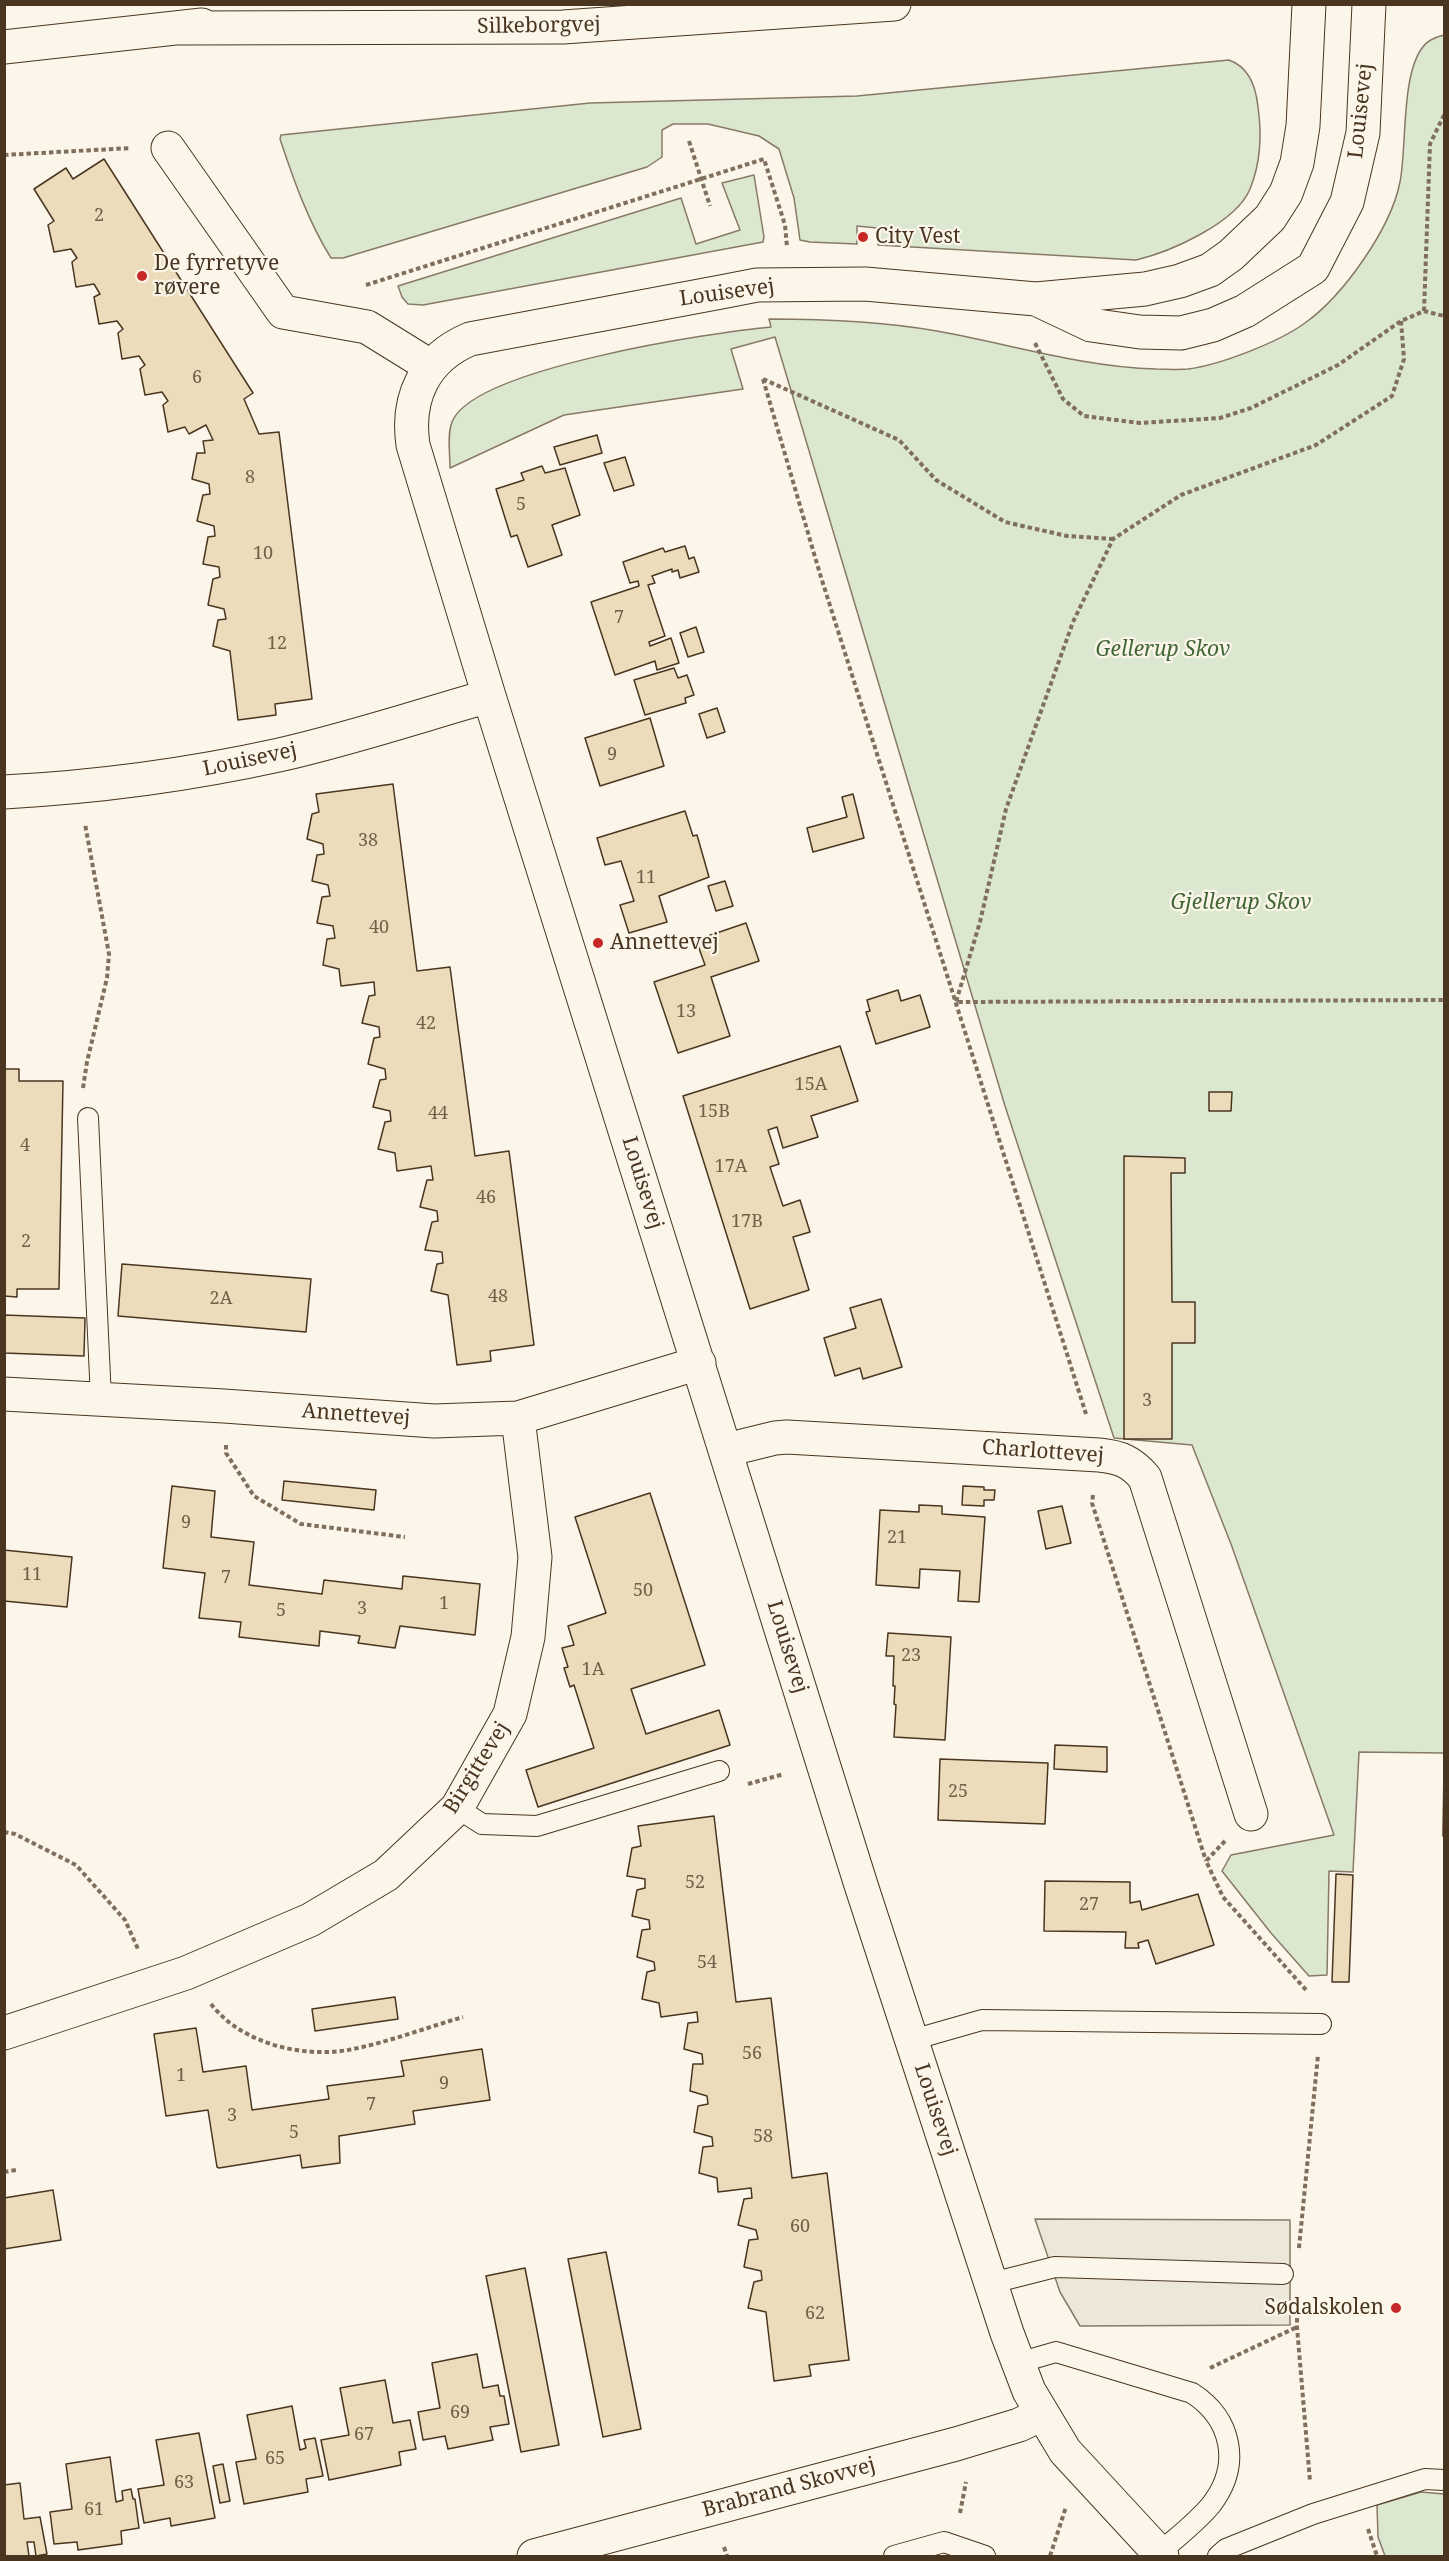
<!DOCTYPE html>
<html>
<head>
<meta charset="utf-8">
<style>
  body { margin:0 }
  #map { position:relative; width:1449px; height:2561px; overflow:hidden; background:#fbf6e9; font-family:"Noto Serif",serif }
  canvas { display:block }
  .frame { position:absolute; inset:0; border:6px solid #4a3520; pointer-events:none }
</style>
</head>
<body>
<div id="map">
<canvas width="1449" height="2561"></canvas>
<div class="frame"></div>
</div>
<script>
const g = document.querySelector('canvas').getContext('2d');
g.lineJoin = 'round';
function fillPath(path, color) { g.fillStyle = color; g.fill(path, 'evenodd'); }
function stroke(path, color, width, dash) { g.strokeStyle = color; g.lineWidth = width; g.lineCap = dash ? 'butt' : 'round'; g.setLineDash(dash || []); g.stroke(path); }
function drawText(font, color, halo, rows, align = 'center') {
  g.font = font + ' "Noto Serif",serif'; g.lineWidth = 4.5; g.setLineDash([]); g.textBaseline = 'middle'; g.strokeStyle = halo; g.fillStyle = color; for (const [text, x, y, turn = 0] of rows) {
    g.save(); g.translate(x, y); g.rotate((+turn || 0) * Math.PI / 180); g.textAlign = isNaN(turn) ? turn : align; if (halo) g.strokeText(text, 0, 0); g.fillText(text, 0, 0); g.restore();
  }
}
const green = new Path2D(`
  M1444,35V1753L1359,1752L1353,1872L1329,1871L1327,1975L1309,1976L1271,1933L1222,1871L1231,1855L1334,1835L1231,1544L1192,1445L1114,1438L1005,1106L775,337L731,349L743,389L564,415L450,468C450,453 447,435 452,422C473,368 715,332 771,327L769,319C822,319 886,322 937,331C1010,344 1082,367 1156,369C1166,369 1178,370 1188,369C1220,365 1279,342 1305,323C1344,295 1391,228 1400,182C1407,146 1401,77 1422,48C1427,40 1436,37 1444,35Z
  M1229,60C1249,67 1256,87 1258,107C1262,135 1261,162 1250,189C1236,223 1170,252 1136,260L878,245L877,228L857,226V244L810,242L800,240L794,198L779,149L759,136L708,124H673L662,130V157L647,167L343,258H331C308,221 294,181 280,139L281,135L590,103L857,96Z
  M754,175L764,237L763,242L423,305L408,304L402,297L398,286L681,198L696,244L740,230L722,183Z
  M1421,2492L1444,2494V2556H1385L1378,2537L1377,2505Z`);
fillPath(green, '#dce7d0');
stroke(green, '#887966', 1.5);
const parking = new Path2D(`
  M1035,2219L1290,2220V2325L1080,2326L1060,2292Z`);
fillPath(parking, '#ede7d9');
stroke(parking, '#887966', 1.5);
const building = new Path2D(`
  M104,159L253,393L244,399L259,434L279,432L312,699L275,704L276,715L238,720L230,651L213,646L218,620L226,619L224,609L208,605L213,579L220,577L219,567L203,564L208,537L215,536L214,526L197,521L203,495L210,494L209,484L192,479L197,453H205L203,441L213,440L206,425L189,434L185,427L168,432L163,405L168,401L162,392L145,395L140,369L145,365L139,356L122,359L118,333L123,329L117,321L99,324L94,297L100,294L94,284L76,287L72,262L77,258L71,249L54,252L48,225L54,221L34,189L66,168L73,179Z
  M597,435L602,453L560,465L554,447Z
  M625,457L634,485L614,491L604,463Z
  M542,466L545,473L565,468L580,515L552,525L562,555L528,567L517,535L511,537L496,489L524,480L521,473Z
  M685,546L689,559L694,557L699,572L680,578L678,570L672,572V569L652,576L655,583L648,585L665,636L649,642L650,646L671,638L679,663L657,670L655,661L615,675L591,602L639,586L638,581L630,583L623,562L663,548L665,552Z
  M696,627L704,652L688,657L680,633Z
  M674,668L678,678L687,675L694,695L685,698L686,703L645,715L634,680Z
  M717,708L725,732L707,738L699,714Z
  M650,718L664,766L600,786L585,738Z
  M393,784L417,971L450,967L475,1156L509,1151L534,1345L490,1351L491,1361L457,1365L448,1295L431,1291L437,1264L443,1263L442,1252L425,1250L432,1222L438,1221L437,1211L420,1207L427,1180H433L431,1166L397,1171L395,1153L378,1149L385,1122L391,1121L390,1111L373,1107L380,1080L386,1079L385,1069L368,1064L374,1038L380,1037L379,1027L362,1023L369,996L375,995L374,982L341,986L339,969L323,965L327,939L335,938L333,926L317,923L322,897L330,896L328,885L312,881L317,855L324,854L323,844L307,839L312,814L319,812L316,794Z
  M853,794L864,838L813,852L807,828L847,817L842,797Z
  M685,811L693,836L697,835L709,877L659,896L667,922L629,933L620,905L634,901L621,861L605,865L597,838Z
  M725,881L733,906L716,911L708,886Z
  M746,923L759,961L711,977L730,1036L678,1053L654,982L705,965L696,940Z
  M898,990L901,1001L920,995L930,1027L876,1044L866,1012L870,1011L867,1000Z
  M840,1046L858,1101L811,1116L818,1137L783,1148L777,1127L768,1130L779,1164L770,1167L783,1206L800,1200L810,1232L793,1237L809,1290L750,1309L683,1096Z
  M4,1069H19V1081H63L59,1289H17V1297L4,1296Z
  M1209,1092H1232L1231,1111H1209Z
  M1124,1156L1185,1158V1173H1171L1172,1302H1195V1343H1172V1439H1124Z
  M122,1264L311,1279L306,1332L118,1316Z
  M881,1299L902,1367L863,1379L860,1368L835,1376L824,1338L856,1328L850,1308Z
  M4,1315L85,1318L84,1356L4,1353Z
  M284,1481L376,1490L374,1510L282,1500Z
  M172,1486L215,1491L211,1537L254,1542L249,1585L322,1594L324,1580L402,1589L403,1576L480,1584L475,1635L400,1626L395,1648L358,1643L360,1636L320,1631L319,1646L239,1637L241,1622L199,1618L205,1573L163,1568Z
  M963,1486L984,1487V1490H995L994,1500H984V1506L962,1505Z
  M650,1493L705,1665L631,1689L646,1734L719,1710L730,1745L538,1807L526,1770L594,1748L574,1685L570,1687L564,1668L568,1667L562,1648L574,1645L568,1626L606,1613L575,1517Z
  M919,1505L942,1506V1514L985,1517L979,1602L958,1601L960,1571L920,1569L919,1588L876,1585L880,1510L919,1512Z
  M1062,1506L1071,1543L1046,1549L1038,1511Z
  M4,1550L72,1557L67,1607L4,1601Z
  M888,1633L951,1637L945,1740L894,1737L896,1705L894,1704L895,1686H893L894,1656H886Z
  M1055,1745L1107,1747V1772L1054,1769Z
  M940,1759L1048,1763L1045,1824L938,1820Z
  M1444,1767V1836H1443Z
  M714,1816L736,2002L771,1998L792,2178L827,2173L849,2360L809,2365L811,2376L774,2381L766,2312L748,2308L754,2282L762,2280L761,2271L744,2267L749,2240L758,2239L756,2230L738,2225L744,2199L752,2198L751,2188L718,2192L717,2178L699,2173L703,2147L713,2146L712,2137L694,2132L698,2106L708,2104L707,2096L690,2091L693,2064H703L702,2054L684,2049L688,2023L698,2022L697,2012L661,2017L659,2003L642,1999L647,1972L655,1970L654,1962L637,1957L642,1930L650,1929L649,1920L632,1916L637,1890L645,1888V1879L627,1876L632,1848L641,1846L638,1826Z
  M1336,1874L1353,1875L1349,1982H1332Z
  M1045,1881L1130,1882V1903L1140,1901L1142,1910L1198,1894L1214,1945L1156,1964L1148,1940L1138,1943L1139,1948H1125L1126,1932L1044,1931Z
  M395,1997L398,2019L315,2031L312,2009Z
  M196,2028L203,2072L246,2066L252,2110L329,2099L327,2086L404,2076L401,2061L482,2049L490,2100L413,2111L415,2124L339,2136L340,2163L302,2168L300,2155L219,2168L217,2167L208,2110L166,2116L154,2034Z
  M53,2190L61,2240L4,2249V2198Z
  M606,2252L641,2429L603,2437L568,2259Z
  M525,2268L559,2445L521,2452L486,2276Z
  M477,2354L483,2388L498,2385L500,2396H504L509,2424L490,2427L493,2440L448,2449L445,2436L423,2440L418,2412L440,2408L432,2363Z
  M385,2380L393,2423L410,2420L416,2449L399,2452L401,2465L329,2480L321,2440L349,2435L340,2388Z
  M292,2406L300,2450L306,2448L304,2440L315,2438L323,2476L306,2479L308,2492L244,2504L236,2462L256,2459L247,2415Z
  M199,2433L215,2518L171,2526L170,2518L144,2523L138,2489L164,2485L156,2440Z
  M110,2457L116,2502L123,2500L122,2491L131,2489L133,2499H135L139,2528L121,2531L122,2544L78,2550L77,2542L54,2544L50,2512L72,2509L66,2464Z
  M223,2464L230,2501L220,2503L213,2466Z
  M20,2483L24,2519L40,2517L47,2554L36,2556L34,2542H27L29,2556H4V2485Z`);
fillPath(building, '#ecdcbc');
stroke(building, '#4a3520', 1.5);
const lane = new Path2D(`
  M88,1118L101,1399
  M457,1808L482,1824L537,1826L719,1771
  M912,2040L982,2020L1321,2024
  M992,2283L1055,2267L1283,2274
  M1018,2363L1056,2352L1192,2393C1232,2419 1242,2465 1211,2505C1196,2523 1176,2538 1159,2553
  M894,2556L944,2542L985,2556
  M1218,2556L1226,2549L1313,2514L1425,2479L1444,2480`);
const street = new Path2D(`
  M168,148L283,312L367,327L430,366
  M1036,299L1091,325L1140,332L1181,333L1213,325L1245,311L1313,268L1347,202L1363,133L1369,4
  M4,792C97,787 188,775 279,755C350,739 419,716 489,696
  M4,1394L224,1406L434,1421L518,1418L699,1363
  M726,1450L775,1438L787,1437L1099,1455C1120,1457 1132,1462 1145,1478L1251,1814
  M4,2033L186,1973L310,1920L386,1875L457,1808L510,1714L528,1637L535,1557L518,1418
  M534,2556L956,2444L1019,2425L1042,2414
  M1162,2556L1065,2451L1029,2391L1007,2333L861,1885L489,696L413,445C406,397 425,358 470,339L721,292L757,285L865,284L1036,299L1145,289L1180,281L1210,270L1231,255L1270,218L1286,193L1297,163L1303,126L1309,4`);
const secondary = new Path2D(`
  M182,28L563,27L894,4
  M4,47L202,25`);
stroke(lane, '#4a3520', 22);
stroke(street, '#4a3520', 35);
stroke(secondary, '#4a3520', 35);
stroke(new Path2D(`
  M689,141L710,206
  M4,155L131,148
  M366,285L764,159L785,225L787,247
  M1424,311L1430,144L1444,115
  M1401,321L1404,359L1392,396L1316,445L1181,495L1113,539L1073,622L1006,809L980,922L956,1002L1444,1000
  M1035,343L1063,399L1084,416L1140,423L1220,418L1251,408L1338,365L1401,321L1424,311L1444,316
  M763,379L820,574L1086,1414
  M763,379L899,440L936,480L1005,522L1067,536L1113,539
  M83,1088L87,1062L107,978L109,954L85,824
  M226,1445V1453L254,1496L301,1524L405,1537
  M1093,1495L1092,1503L1206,1861
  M748,1784L784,1774
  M4,1832L15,1834L76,1865L125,1920L138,1949
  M1225,1841L1206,1861L1223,1897L1307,1991
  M211,2004C241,2043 300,2058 348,2050C386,2043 425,2028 463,2017
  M4,2172L16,2170
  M1299,2248L1318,2055
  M1297,2303V2327L1310,2481
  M1210,2368L1297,2327
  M960,2513L966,2482
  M1368,2529L1377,2556
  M724,2547L727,2556
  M1050,2556L1066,2507`), '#7f6f5c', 4, [4.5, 3]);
stroke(lane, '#fbf6e9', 20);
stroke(street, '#fbf6e9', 33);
stroke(secondary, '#fbf6e9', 33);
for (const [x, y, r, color] of [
  [863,237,6,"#c62828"],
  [142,276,6,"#c62828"],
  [598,943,6,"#c62828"],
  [1396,2308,6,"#c62828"]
]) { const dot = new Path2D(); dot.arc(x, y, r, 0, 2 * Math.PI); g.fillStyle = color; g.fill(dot); stroke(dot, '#fbf6e9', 2); }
drawText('18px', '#725f47', null, [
  ["2",99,216],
  ["6",197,378],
  ["8",250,478],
  ["5",521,505],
  ["10",263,554],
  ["7",619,618],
  ["12",277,644],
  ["9",612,755],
  ["38",368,841],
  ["11",646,878],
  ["40",379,928],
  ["13",686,1012],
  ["42",426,1024],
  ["15A",811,1085],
  ["15B",714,1112],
  ["44",438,1114],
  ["4",25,1146],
  ["17A",731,1167],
  ["46",486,1198],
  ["17B",747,1222],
  ["2",26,1242],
  ["48",498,1297],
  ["2A",221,1299],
  ["3",1147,1401],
  ["9",186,1523],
  ["21",897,1538],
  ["11",32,1575],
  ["7",226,1578],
  ["50",643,1591],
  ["1",444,1604],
  ["3",362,1609],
  ["5",281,1611],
  ["23",911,1656],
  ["1A",593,1670],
  ["25",958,1792],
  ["52",695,1883],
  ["27",1089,1905],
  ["54",707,1963],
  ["56",752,2054],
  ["1",181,2076],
  ["9",444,2084],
  ["7",371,2105],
  ["3",232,2116],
  ["5",294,2133],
  ["58",763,2137],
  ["60",800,2227],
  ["62",815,2314],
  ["69",460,2413],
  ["67",364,2435],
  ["65",275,2459],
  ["63",184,2483],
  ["61",94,2510]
]);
drawText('21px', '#4a3520', '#fbf6e9', [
  ["Silkeborgvej",539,26,-1],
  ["Louisevej",1361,111,-84],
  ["Louisevej",727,293,-8],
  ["Louisevej",250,760,-12],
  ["Louisevej",642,1183,73],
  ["Annettevej",356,1415,4],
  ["Charlottevej",1043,1452,4],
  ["Louisevej",787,1647,73],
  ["Birgittevej",477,1768,-58],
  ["Louisevej",935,2110,72],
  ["Brabrand Skovvej",789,2488,-15]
]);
drawText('21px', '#4a3520', '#fbf6e9', [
  ["City Vest",875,237],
  ["De fyrretyve",154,264],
  ["røvere",154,288],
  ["Annettevej",610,943],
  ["Sødalskolen",1384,2308,"right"]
], 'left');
drawText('italic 21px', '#436837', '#fbf6e9', [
  ["Gellerup Skov",1163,650],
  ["Gjellerup Skov",1241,903]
]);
</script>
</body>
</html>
